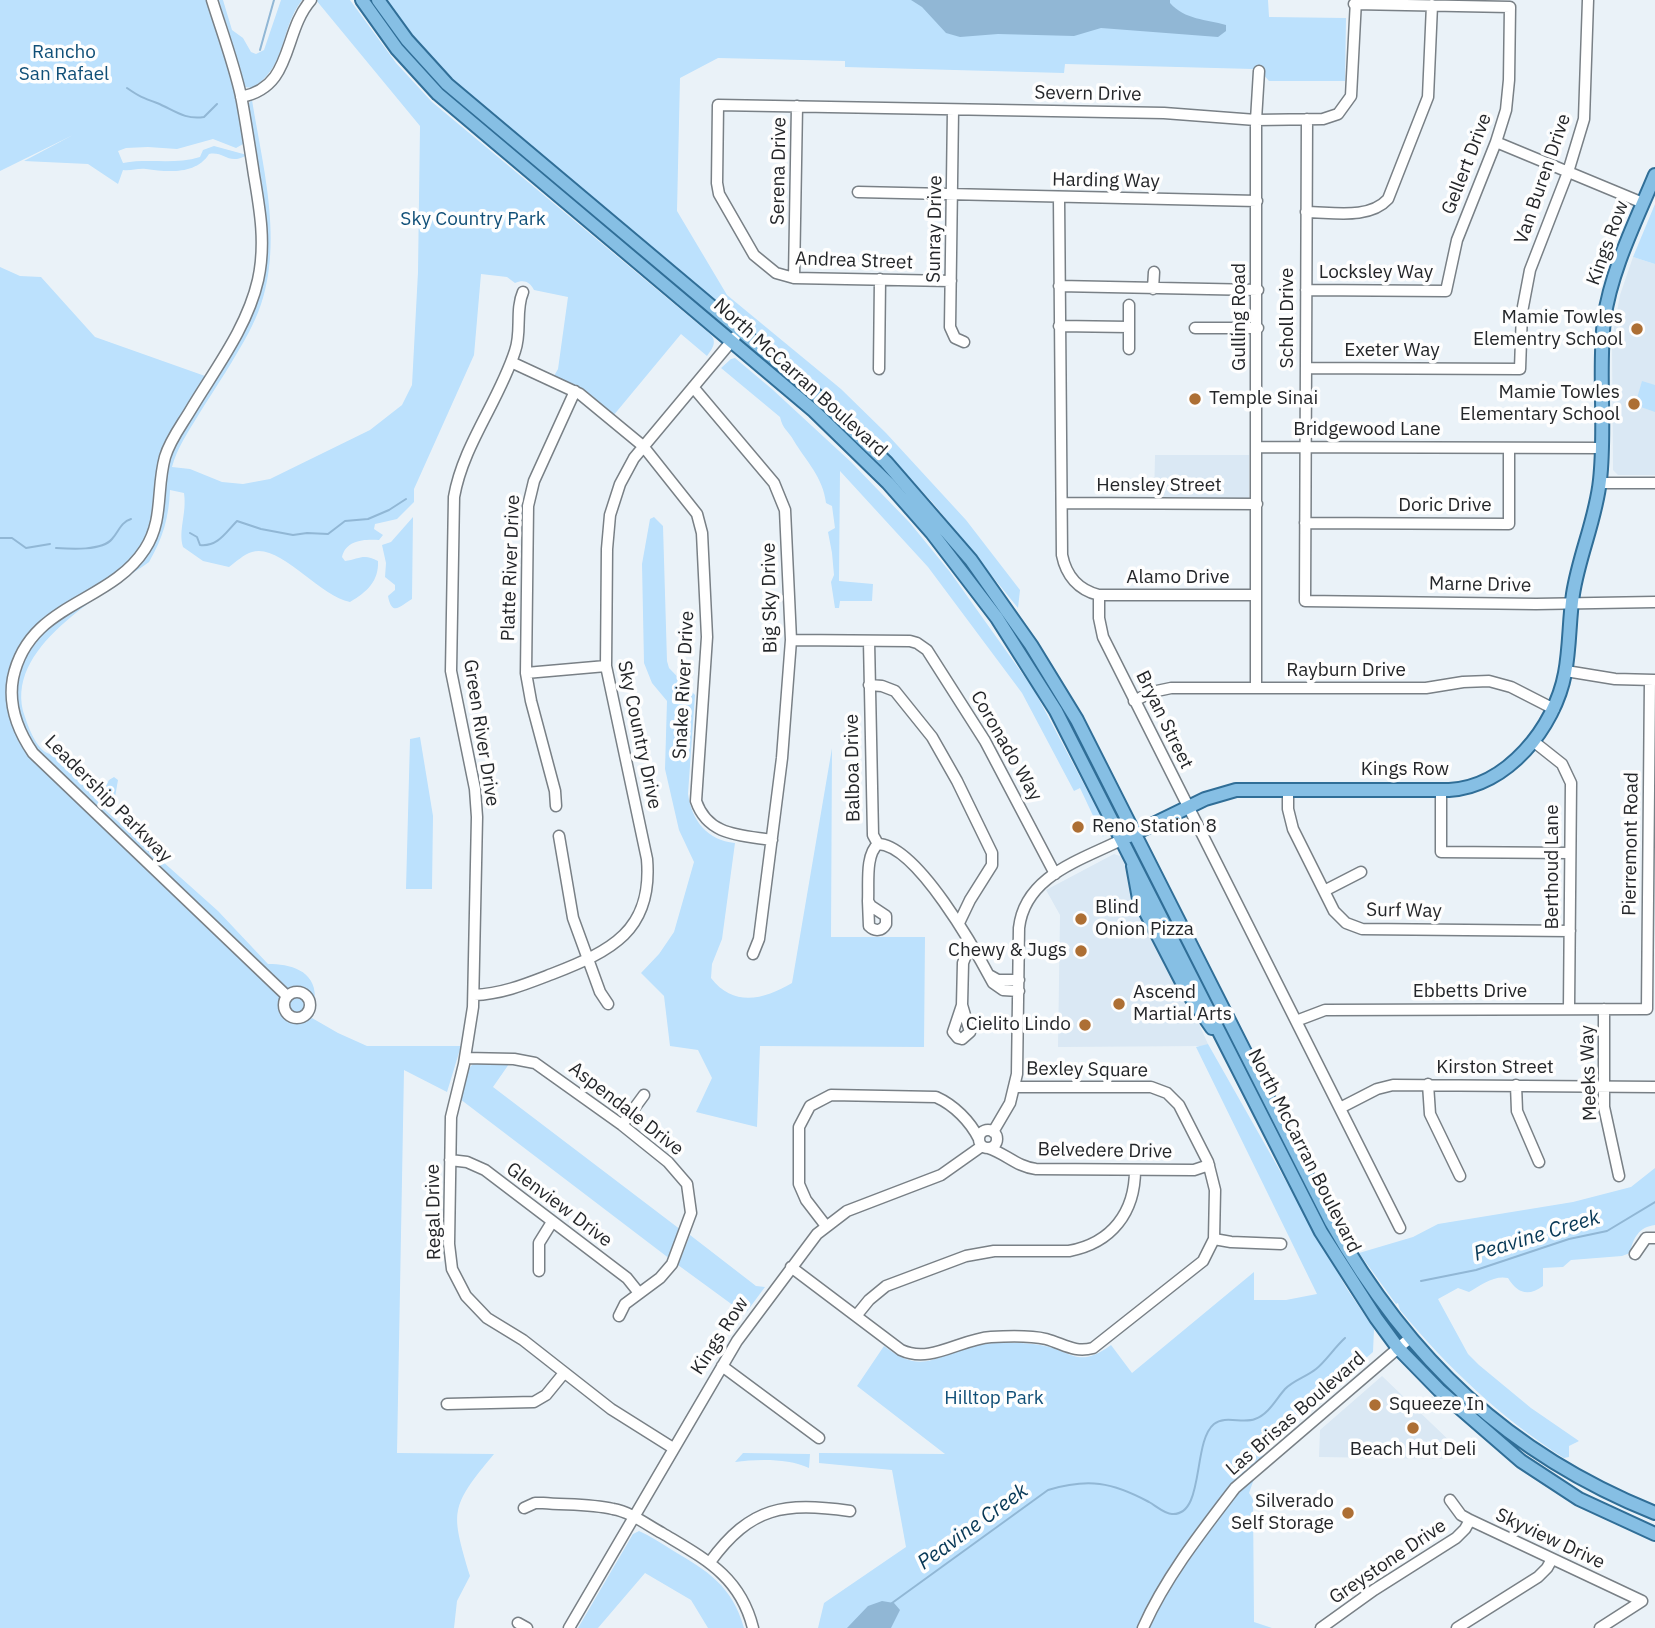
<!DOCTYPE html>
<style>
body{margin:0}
canvas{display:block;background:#eaf2f8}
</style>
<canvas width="1655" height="1628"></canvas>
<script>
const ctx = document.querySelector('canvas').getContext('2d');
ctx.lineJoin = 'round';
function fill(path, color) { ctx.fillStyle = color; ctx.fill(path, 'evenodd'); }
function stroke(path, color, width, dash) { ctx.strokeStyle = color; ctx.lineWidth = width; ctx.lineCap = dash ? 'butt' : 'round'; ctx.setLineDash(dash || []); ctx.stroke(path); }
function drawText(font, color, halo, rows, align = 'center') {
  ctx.font = font + ' "IBM Plex Sans",sans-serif'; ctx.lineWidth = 7; ctx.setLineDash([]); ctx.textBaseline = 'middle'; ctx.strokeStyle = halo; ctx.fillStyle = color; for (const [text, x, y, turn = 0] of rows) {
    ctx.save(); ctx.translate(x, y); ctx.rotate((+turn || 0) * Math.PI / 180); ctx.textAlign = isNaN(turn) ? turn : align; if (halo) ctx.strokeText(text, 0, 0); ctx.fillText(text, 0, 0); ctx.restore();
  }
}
fill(new Path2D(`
 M1633 257 1655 264V475H1618L1613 470 1612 339 1620 295Z
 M1155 455H1249V499H1154Z
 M1114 854 1123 857 1126 861 1138 907 1193 1011 1208 1044 1205 1046 1058 1047 1060 915 1046 890Z
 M1382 1376 1456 1447 1442 1459 1319 1457 1320 1430Z`), '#dae8f4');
fill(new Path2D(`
 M0 0H207L233 81 245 143 236 148 213 139 177 149 148 147 126 148 118 151 123 163C149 158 174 165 200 157L203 150 214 146 247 155C228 166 225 151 209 154 196 175 167 172 146 169 138 168 131 171 123 170L118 184 88 164 24 161 73 135 0 171Z
 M219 0H223L232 30 243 38 251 52 256 54 264 50 281 0H302C279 30 288 66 252 88L245 87Z
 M316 0H350L396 63 432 102 709 333C718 341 713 348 707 356L681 334 613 416 582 390 554 376 558 369 568 297 534 290C530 282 524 279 515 283L507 277 481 274 474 355 414 489V502L397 519 375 524 374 529 383 535 379 540C364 539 346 540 342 557L345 561C359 559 364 553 378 561 379 581 367 592 350 602 319 596 280 543 252 552 244 554 236 562 229 567L203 561 183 547C178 530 187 514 184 493L170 490C169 517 163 538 149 562 103 595 1 648 25 717 29 729 36 747 47 753 55 757 65 757 73 760 87 766 91 783 105 788L109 780 114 777 118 780 114 803 104 809 218 911 268 964C290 964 315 970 315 997L305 988H286L282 986 40 754C19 726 9 694 23 660 44 610 107 602 140 563 173 525 157 490 173 448 177 437 185 426 192 416 207 390 225 365 239 339 244 329 246 319 250 309 255 294 263 279 265 263 272 214 255 155 247 105L252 100C264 175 289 260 249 332 234 360 216 387 199 414 188 432 177 448 172 467L190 469 222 482 243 484 270 479 370 430 402 405 412 385 418 272 420 126Z
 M386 0H1268L1269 17 1346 18 1345 81H1269L1262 73 1253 69 1065 64 1064 73 845 67V61L718 58 680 78 677 211 727 295 841 389 886 433 966 520 1020 590 1018 608 933 503 886 453 824 393 457 84 417 42Z
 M1655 204V264L1633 257Z
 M0 267 20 276 41 277 95 337 205 376C189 403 169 430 160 460 151 488 159 518 144 543 107 603 17 601 8 684 6 709 13 729 25 750L276 992 279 996C278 1019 289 1031 312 1018L338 1033 367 1046H461L447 1092 404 1070 397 1453 494 1454C449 1508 451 1511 470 1576L457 1601 454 1628H0Z
 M735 358 773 390 851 462 910 523 950 572 1034 690 1107 828 1103 837 1080 788 1074 791 1022 693 928 567 840 471 839 581 873 584 872 601H840L839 608H835L831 582 834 575 832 553 828 532 835 528 832 506 826 503C823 477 806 461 794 441 788 430 783 430 780 417L721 368 731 359Z
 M1642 381 1655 385V412L1635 405Z
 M413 517 412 599C401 605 392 618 388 596L395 590V585L385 577 386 563 382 545 391 542Z
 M654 517 663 526 667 661 669 668 695 695 688 794C692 821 707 840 735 843L722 939 712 964 711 978C734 1008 765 999 792 983L832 748 831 937H925L924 1047 760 1046 757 1127 696 1112 712 1078 698 1050 670 1046 664 996 641 973 659 954 674 932 694 862 679 830 665 769 667 701 652 683 644 663 642 564 650 519Z
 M420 737 433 816 432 889H406L410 739Z
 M289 1005a8 8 0 1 1 16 0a8 8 0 1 1-16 0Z
 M1208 1044 1347 1289 1374 1329 1373 1352 1267 1443 1249 1493 1253 1499 1254 1622 1272 1628H818L824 1603 906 1547 892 1470 819 1463V1453L945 1454 857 1386 884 1346C924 1377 935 1354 975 1346 994 1341 1021 1342 1040 1345 1072 1350 1077 1370 1111 1345L1132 1373 1254 1272V1300H1286L1317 1294 1196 1047Z
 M473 1064H509L493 1087 681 1230 670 1259 460 1099 468 1069Z
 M1655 1168V1225C1639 1227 1633 1238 1630 1253L1622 1256 1571 1260 1563 1267 1543 1268V1286C1528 1297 1517 1293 1508 1278 1494 1275 1481 1285 1469 1292L1458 1288 1438 1299 1468 1354 1479 1365 1531 1408 1579 1441 1569 1446V1457L1564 1458C1501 1418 1448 1368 1400 1310L1398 1303 1396 1304 1359 1253 1413 1237 1438 1224 1573 1202 1631 1187Z
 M690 1235 756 1286 765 1287 745 1314 678 1265Z
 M743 1453 810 1454 809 1468C788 1458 757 1459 735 1462Z
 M639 1531C650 1536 661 1543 672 1550 708 1571 732 1586 744 1628H708L691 1600 645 1573 598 1628H578L633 1534Z`), '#bce1fd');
fill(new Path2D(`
 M911 0H1170V3C1185 20 1206 19 1226 25V31L1218 37 1101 28 1074 36 998 34 960 37 946 33 922 7Z
 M882 1601 894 1603 900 1610 891 1628H847L868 1606Z`), '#91b7d5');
stroke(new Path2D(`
 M260 50 274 0
 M127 88C140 97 143 98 157 103 174 110 184 120 204 117L217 104
 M190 533 197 537 200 545C218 547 226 532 237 521L261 529 293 535 307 533 328 534 345 521 368 519 389 510 406 499
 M0 538H12L26 548 50 544
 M56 548C71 549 102 551 112 539 119 531 121 522 131 519
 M1421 1281 1476 1270 1569 1239 1607 1231 1655 1202
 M892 1603 1048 1490C1088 1478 1112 1482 1149 1502 1156 1506 1165 1514 1172 1514 1205 1516 1192 1442 1214 1424 1225 1415 1243 1424 1255 1419 1269 1414 1276 1399 1285 1389 1294 1380 1306 1377 1316 1369 1326 1361 1334 1348 1345 1338`), '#91b7d5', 2);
const minor = new Path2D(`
 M212 0C222 32 234 64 241 96 246 122 250 149 254 175 260 210 266 244 258 280 247 328 215 369 190 411 181 426 170 440 165 457 156 489 164 520 145 549 109 605 29 602 13 678 8 705 18 731 33 753L287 996
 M241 97C294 87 282 33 311 0
 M953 110 950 327 955 338 964 342
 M1307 119 1305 601 1536 604 1655 602
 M1496 142 1643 203
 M858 192 1257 201
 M1059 198 1062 555C1066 575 1078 590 1099 595H1256
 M1306 212C1332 212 1369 220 1388 199L1428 97 1432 5
 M794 278 797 106
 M951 281 794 278 776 273 754 255 719 194 717 183 718 105 1164 113 1256 120 1323 119 1338 114 1351 96 1356 0
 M1059 286 1258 290
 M1153 289 1154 272
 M1306 290 1446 291 1457 240 1496 142 1506 110 1509 80 1510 7 1354 4
 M523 292C515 310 522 332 515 351 499 401 463 445 454 497L451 671 475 789 477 817 473 1007 464 1064 451 1117 449 1244 452 1269 466 1296 487 1318 523 1340 611 1409 673 1448
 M1059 326 1129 327V349
 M1129 327V305
 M1195 328H1258
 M511 362 580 394 643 446 697 514 702 533 707 637 696 801C708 836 740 835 772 840
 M1306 368 1520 369 1522 312 1530 270 1568 172 1584 119 1588 0
 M879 369 880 279
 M693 387 774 483 785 510 791 640 782 758 759 939 753 954
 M1257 447 1602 448
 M1600 483H1655
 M1062 503 1257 504
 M1305 523 1509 524V448
 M1099 595V618L1103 637 1400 1228
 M791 640 910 641 917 643 927 650 985 741 1055 874
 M869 641 873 835 878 844C917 845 976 951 993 983L1003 990 1019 991
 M1566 671 1615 679 1654 680
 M526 673 606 666
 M869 685 882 686 895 691 932 737 957 781 992 853V865L970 900 959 923
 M1256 688V120L1259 71
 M1134 701 1152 692 1171 688H1426L1463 682 1489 681 1511 687 1554 709
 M1533 741 1562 764 1571 783 1569 1008
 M1288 789V809L1293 829 1334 911 1346 923 1362 929 1570 931
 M1441 790V852L1570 853
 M556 806 555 791 531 701 526 673 528 506 534 481 575 391
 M559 836 573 918 600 992 608 1004
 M1324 891 1361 872
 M868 901 871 906 886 916V924C882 931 875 932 869 926Z
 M868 901C869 884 865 855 878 844
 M989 975 998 980H1019
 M284 1005a13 13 0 1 1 26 0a13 13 0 1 1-26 0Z
 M474 995C502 994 526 984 552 974 611 951 653 931 647 859L606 666 607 549 610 515 620 484 634 458 735 337
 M962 1005 953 1032 958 1038 962 1039 970 1032 962 1005 963 963 966 955 974 949
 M1604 1009V1107L1619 1176
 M1296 1021 1325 1010 1647 1009 1650 680
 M465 1058 514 1059 535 1063 622 1125 668 1162 687 1184 691 1213 672 1264 660 1278 625 1304 619 1316
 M1428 1084 1430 1114 1460 1176
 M1516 1085 1517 1111 1539 1162
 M1340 1108 1377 1089 1393 1085 1655 1087
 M622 1125 644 1095
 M979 1139a9 9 0 1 1 18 0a9 9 0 1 1-18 0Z
 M993 1132 1010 1103 1017 1074 1019 928C1025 875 1082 860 1123 839
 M988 1148C1005 1153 1017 1167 1036 1169L1194 1170 1209 1165
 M450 1160 467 1162 485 1170 627 1278 639 1293
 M826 1226 806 1200 799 1184V1127L810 1106 831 1095 936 1097C954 1105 970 1121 979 1139
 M1214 1239 1231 1242 1281 1244
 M1635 1254 1646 1238H1655
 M791 1267 901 1350C931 1364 960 1339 991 1337 1008 1336 1029 1335 1046 1339 1064 1344 1074 1353 1093 1348L1203 1261 1214 1239 1215 1190 1208 1162 1179 1105 1167 1093 1151 1087H1015
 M539 1271V1243L552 1222
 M856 1316 869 1300 886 1286 966 1256 994 1251H1069C1112 1243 1135 1212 1135 1170
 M722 1366 819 1438
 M447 1404 534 1402 546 1395 564 1373
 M1450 1500 1461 1515 1470 1520 1642 1601
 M524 1508 535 1503H543C566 1505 591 1504 613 1509 631 1512 647 1525 662 1533 705 1559 740 1576 753 1628
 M710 1562C751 1506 784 1502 850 1511
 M518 1623 527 1628
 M569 1628 737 1341 817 1234 847 1211 941 1175 982 1146
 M1143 1628C1165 1578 1202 1531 1235 1488L1410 1338
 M1321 1628 1374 1590 1456 1538 1465 1529 1470 1520
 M1457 1628 1538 1577 1547 1568 1552 1559
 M1600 1628 1642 1601`);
const major = new Path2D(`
 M362 0 397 49 438 94 814 411 888 483 932 533 997 618 1056 711 1321 1232 1376 1318 1398 1348 1439 1390 1521 1461 1579 1499 1655 1534
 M378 0 407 40 447 84 811 390 886 462 971 560 1031 645 1077 720 1331 1222C1409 1359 1508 1454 1655 1513
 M1129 836 1205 799 1236 790H1449C1507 787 1555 727 1565 673 1570 647 1569 620 1573 594 1579 555 1596 519 1600 480 1606 427 1598 373 1604 320 1611 270 1636 221 1655 175
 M1133 866 1139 899 1187 992 1212 1028`);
stroke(minor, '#798086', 13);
stroke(major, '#306e97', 16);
stroke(minor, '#fff', 10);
stroke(major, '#86bfe4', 12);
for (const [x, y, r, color] of [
 [1637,329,7,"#ad6f34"],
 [1195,399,7,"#ad6f34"],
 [1634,404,7,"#ad6f34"],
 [1078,827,7,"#ad6f34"],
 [1081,919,7,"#ad6f34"],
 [1081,951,7,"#ad6f34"],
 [1119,1004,7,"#ad6f34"],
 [1085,1025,7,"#ad6f34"],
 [1375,1405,7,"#ad6f34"],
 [1413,1428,7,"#ad6f34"],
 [1348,1513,7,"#ad6f34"]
]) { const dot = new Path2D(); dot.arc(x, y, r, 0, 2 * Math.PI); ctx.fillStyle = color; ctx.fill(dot); stroke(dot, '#fefefe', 2.5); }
drawText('19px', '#115078', '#fefefe', [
 ["Rancho",64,53],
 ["San Rafael",64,75],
 ["Sky Country Park",473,220],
 ["Hilltop Park",994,1399]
]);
drawText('19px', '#242629', '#fefefe', [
 ["Severn Drive",1088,94,1],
 ["Gellert Drive",1467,164,-69],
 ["Serena Drive",779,171,-89],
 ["Van Buren Drive",1543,179,-71],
 ["Harding Way",1106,181,1],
 ["Sunray Drive",935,229,-89],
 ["Kings Row",1608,243,-70],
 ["Andrea Street",854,261,2],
 ["Locksley Way",1376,273],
 ["Gulling Road",1240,317,-90],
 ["Scholl Drive",1288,318,-90],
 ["Exeter Way",1392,351],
 ["North McCarran Boulevard",800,378,42],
 ["Bridgewood Lane",1367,430],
 ["Hensley Street",1159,486],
 ["Doric Drive",1445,506],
 ["Platte River Drive",511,568,-88],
 ["Alamo Drive",1178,578],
 ["Marne Drive",1480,585,1],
 ["Big Sky Drive",770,598,-91],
 ["Rayburn Drive",1346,671],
 ["Snake River Drive",684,685,-87],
 ["Bryan Street",1164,720,64],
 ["Green River Drive",481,733,81],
 ["Sky Country Drive",639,735,78],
 ["Coronado Way",1006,746,60],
 ["Balboa Drive",853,768,-91],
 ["Kings Row",1405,770],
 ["Leadership Parkway",108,799,45],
 ["Pierremont Road",1631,844,-89],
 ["Berthoud Lane",1553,867,-90],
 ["Surf Way",1404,911,1],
 ["Ebbetts Drive",1470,992],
 ["Kirston Street",1495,1068],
 ["Bexley Square",1087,1070,1],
 ["Meeks Way",1589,1073,-92],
 ["Aspendale Drive",626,1109,38],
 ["Belvedere Drive",1105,1151,1],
 ["North McCarran Boulevard",1304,1151,63],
 ["Glenview Drive",559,1205,37],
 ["Regal Drive",434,1212,-91],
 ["Kings Row",720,1336,-57],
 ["Las Brisas Boulevard",1296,1414,-41],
 ["Skyview Drive",1550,1539,25],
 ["Greystone Drive",1388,1562,-34]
]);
drawText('19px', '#242629', '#fefefe', [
 ["Mamie Towles",1623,318],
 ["Elementry School",1623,340],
 ["Mamie Towles",1620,393],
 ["Elementary School",1620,415],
 ["Temple Sinai",1209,399,"left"],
 ["Reno Station 8",1092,827,"left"],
 ["Blind",1095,908,"left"],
 ["Onion Pizza",1095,930,"left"],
 ["Chewy & Jugs",1067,951],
 ["Ascend",1133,993,"left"],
 ["Martial Arts",1133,1015,"left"],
 ["Cielito Lindo",1071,1025],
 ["Squeeze In",1389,1405,"left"],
 ["Beach Hut Deli",1413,1450,"center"],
 ["Silverado",1334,1502],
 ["Self Storage",1334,1524]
], 'right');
drawText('italic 21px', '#073856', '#fefefe', [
 ["Peavine Creek",1537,1236,-17],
 ["Peavine Creek",973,1527,-36]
]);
</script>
